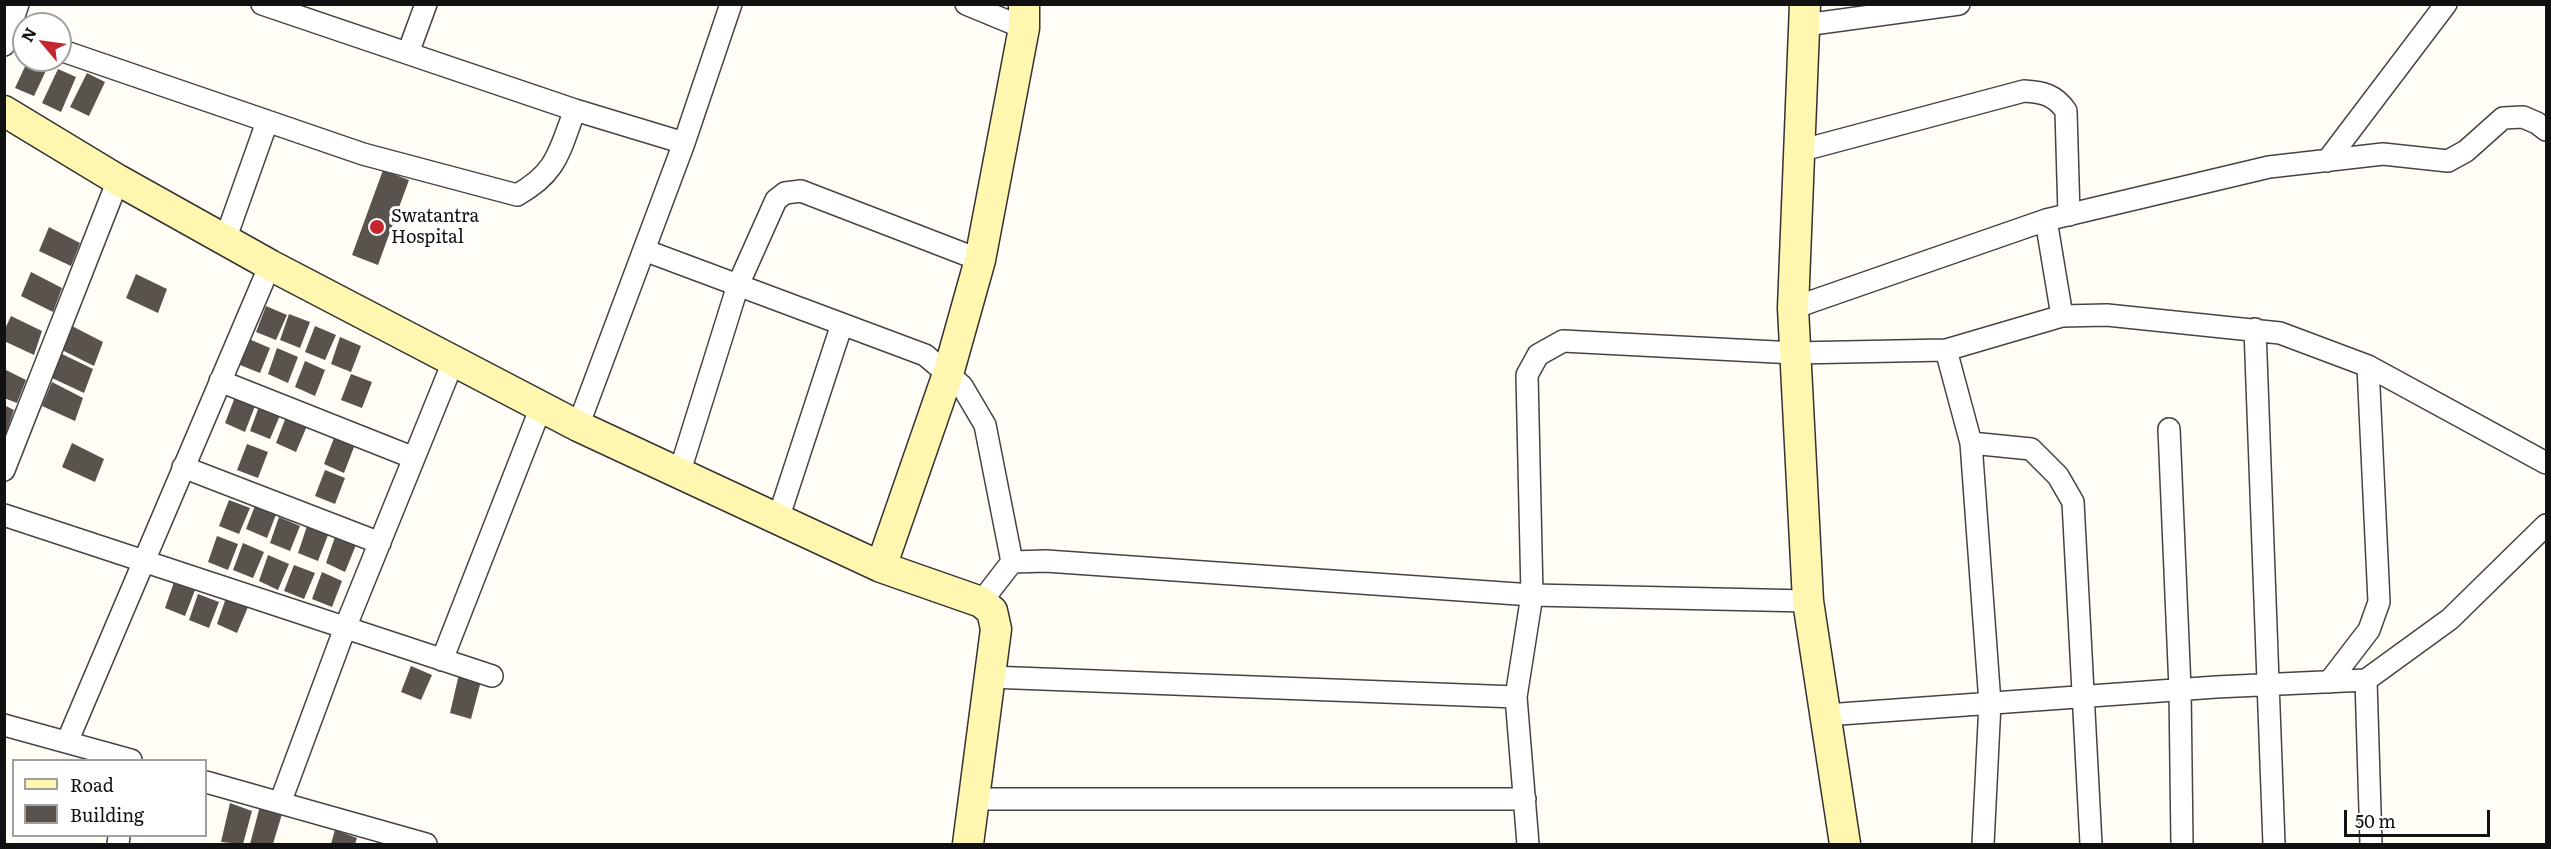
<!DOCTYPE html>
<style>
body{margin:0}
#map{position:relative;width:2551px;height:849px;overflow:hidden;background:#fffdf5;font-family:Literata,serif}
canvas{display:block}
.frame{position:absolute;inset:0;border:6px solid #111;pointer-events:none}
.legend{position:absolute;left:12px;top:759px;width:195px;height:78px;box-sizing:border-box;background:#fff;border:2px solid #a0a0a0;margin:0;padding:8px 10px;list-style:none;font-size:18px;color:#111}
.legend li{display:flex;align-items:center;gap:12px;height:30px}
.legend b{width:30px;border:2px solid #a0a0a0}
.north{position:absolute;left:12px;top:12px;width:60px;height:60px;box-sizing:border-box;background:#fff;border:2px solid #a0a0a0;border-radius:50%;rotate:299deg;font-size:16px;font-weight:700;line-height:24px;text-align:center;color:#111}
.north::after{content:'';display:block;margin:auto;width:21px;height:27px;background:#c4262e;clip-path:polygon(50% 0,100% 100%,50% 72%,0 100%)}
.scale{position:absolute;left:2344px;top:810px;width:146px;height:27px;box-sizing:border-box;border:3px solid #111;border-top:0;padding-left:8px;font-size:18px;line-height:21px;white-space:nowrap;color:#111;-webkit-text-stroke:4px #fff;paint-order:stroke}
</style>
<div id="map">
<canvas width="2551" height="849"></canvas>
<div class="frame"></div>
<ul class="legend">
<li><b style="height:8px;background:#fff6b0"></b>Road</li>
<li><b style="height:16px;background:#5a524d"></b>Building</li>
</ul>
<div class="north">N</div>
<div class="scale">50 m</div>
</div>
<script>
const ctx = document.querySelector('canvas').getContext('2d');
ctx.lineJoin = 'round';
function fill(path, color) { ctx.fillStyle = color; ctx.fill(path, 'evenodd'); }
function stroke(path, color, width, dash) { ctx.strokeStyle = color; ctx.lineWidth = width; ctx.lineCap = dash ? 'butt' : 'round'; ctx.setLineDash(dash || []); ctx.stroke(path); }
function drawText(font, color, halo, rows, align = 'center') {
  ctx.font = font + ' Literata,serif'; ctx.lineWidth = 6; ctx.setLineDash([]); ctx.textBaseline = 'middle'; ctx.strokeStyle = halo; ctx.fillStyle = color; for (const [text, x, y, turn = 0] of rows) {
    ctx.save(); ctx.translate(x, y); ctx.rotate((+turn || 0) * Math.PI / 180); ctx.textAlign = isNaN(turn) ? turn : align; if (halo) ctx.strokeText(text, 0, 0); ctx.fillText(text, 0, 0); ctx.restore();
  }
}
fill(new Path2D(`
 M28 60 50 62 34 96 15 88Z
 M58 69 76 77 61 112 42 103Z
 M87 73 105 82 89 116 70 107Z
 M383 170 409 180 378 265 352 255Z
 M49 227 80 243 71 266 39 251Z
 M31 272 62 288 53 312 21 296Z
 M136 274 167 289 158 313 126 298Z
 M266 306 287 315 276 340 256 332Z
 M289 314 310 322 300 348 280 340Z
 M11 316 42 331 34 355 4 341V331Z
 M72 326 103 342 94 366 62 350Z
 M315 326 336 335 325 360 305 352Z
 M340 337 361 346 351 372 331 364Z
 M249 339 270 348 260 373 240 365Z
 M277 348 298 357 288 383 268 374Z
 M62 354 93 369 84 393 52 378Z
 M305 361 325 370 315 396 295 387Z
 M4 369 26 380 17 403 4 398Z
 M351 374 372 382 362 408 341 400Z
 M52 382 83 398 75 421 42 406Z
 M235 397 255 406 245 432 225 423Z
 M260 404 281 413 270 439 250 431Z
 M4 405 14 410 5 437H4Z
 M286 417 307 426 296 452 276 443Z
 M334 438 354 447 344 473 324 464Z
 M72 443 104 459 95 482 62 467Z
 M247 444 268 452 258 478 237 470Z
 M325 470 345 478 335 504 315 496Z
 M229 500 250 508 239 534 219 526Z
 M256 503 277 512 267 538 246 529Z
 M279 517 300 526 290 551 270 543Z
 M307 526 328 535 318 561 298 553Z
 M217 536 238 544 228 570 208 562Z
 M335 537 356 545 345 572 326 563Z
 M243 543 264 552 253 578 233 570Z
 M268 555 289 564 278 590 259 581Z
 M294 565 315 573 304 599 284 591Z
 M322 572 342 581 332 607 312 599Z
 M174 582 195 590 185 616 165 608Z
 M198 594 219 602 209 628 189 620Z
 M226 598 248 607 237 633 217 624Z
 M411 666 432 675 421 700 401 692Z
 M459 674 481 681 471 719 450 713Z
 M230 803 252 811 243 844 221 842Z
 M260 806 282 814 273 844H250Z
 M335 830 357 838 355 844H331Z`), '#5a524d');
const street = new Path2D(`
 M262 4 575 110 684 143
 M966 4 1024 28
 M1805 25 1959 4
 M4 45 18 4
 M60 50 363 154 517 195C558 172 559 151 575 110
 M408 53 426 4
 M1799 151 2024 91C2043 92 2055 95 2066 111L2069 215
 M2327 161 2446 4
 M2046 220 2062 316 2107 315 2280 333 2368 366 2546 463
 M225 240 267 122
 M644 250 925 355 962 386 985 425 1012 562
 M1793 308 2046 220 2269 167 2383 154 2448 161 2466 151 2503 118 2523 117 2537 123 2546 130
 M2255 329 2274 844
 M1946 350 2062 316
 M220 381 414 458
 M578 426 684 143 731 4
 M2169 429 2180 689 2182 844
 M1971 443 2031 449 2058 476 2073 502 2091 844
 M183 467 380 543
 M4 470 118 180
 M679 474 738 285 776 200 785 193 801 191 980 260
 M4 515 492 676
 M778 519 842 324
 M981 602 1012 562 1046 561 1532 595 1808 601
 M442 660 541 407
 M990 677 1516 697 1532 595 1527 375 1538 355 1563 341 1795 353 1946 350 1971 443 1990 703 1983 844
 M2329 682 2369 630 2379 602 2368 366
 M1516 697 1528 844
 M1826 715 2216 687 2366 680
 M4 725 131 760
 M67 742 270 265
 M206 782 426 844
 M974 799H1525
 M280 803 345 628 453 362
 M118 844 119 836
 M2371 844 2366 680 2450 619 2546 525`);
const secondary = new Path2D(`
 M1805 4 1793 308 1808 601 1845 844
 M4 111 118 180 270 265 578 426 881 567 981 602 992 611 996 629 968 844
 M881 567 948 374 980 260 1024 28V4`);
stroke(street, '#444', 24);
stroke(secondary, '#333', 33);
stroke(street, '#fff', 21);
stroke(secondary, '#fff6b0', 30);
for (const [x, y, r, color] of [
 [377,227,8,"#c4262e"]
]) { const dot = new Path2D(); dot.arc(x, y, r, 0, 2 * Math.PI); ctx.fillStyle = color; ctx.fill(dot); stroke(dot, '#fff', 2); }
drawText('18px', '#111', '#fff', [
 ["Swatantra",391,217],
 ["Hospital",391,238]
], 'left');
</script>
